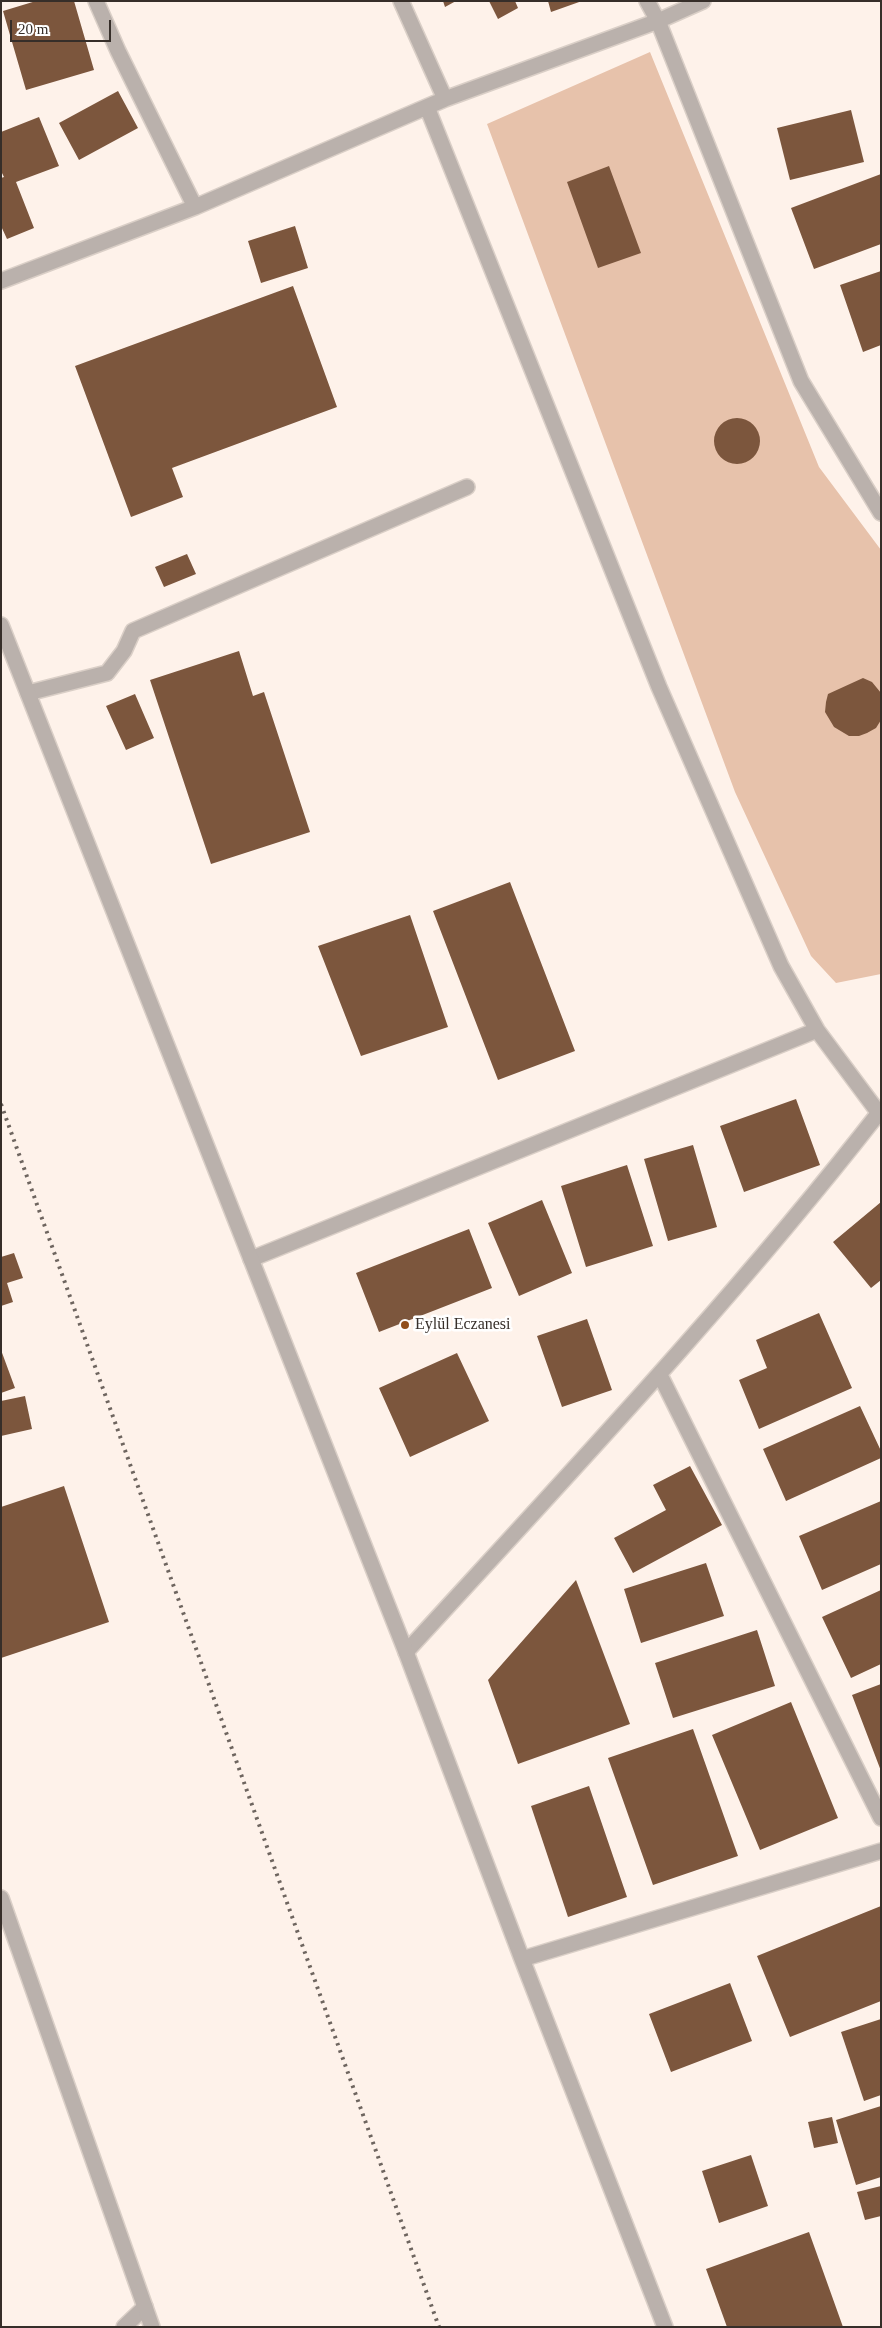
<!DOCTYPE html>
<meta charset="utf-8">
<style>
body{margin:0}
#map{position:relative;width:882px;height:2328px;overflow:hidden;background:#fef2ea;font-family:"Times New Roman",serif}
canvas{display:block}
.frame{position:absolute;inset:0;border:2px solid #362e29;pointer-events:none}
.scale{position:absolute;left:10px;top:20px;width:101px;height:22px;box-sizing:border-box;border:2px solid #362e29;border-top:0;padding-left:6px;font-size:15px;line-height:18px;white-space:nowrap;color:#362e29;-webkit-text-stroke:4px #fff;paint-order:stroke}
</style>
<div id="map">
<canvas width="882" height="2328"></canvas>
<div class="frame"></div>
<div class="scale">20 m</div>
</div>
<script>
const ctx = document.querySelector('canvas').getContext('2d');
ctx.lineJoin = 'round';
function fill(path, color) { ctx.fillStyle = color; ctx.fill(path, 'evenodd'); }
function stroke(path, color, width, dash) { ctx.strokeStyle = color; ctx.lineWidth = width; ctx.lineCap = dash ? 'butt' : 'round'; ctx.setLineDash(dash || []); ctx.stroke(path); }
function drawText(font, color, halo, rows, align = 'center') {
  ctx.font = font + ' "Times New Roman",serif'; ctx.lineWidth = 5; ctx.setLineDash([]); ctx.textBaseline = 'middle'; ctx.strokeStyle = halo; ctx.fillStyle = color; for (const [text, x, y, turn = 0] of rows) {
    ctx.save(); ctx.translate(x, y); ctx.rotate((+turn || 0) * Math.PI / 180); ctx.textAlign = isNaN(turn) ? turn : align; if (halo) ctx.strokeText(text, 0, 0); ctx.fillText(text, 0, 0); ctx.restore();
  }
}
fill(new Path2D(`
 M650 52 819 467 881 550V974L836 983 811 956 735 792 487 124Z`), '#e7c2ab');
fill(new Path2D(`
 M36 1H74L94 70 26 90 3 11Z
 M443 1H456L445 7Z
 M489 1H515L518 8 498 19Z
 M548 1H582L551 12Z
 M118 91 138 128 79 160 59 123Z
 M851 110 864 162 790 180 777 128Z
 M39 117 59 166 16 182 34 228 7 239 1 226V178L4 177 1 171V132Z
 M609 166 641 253 598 268 567 182Z
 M881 174V244L814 269 791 208Z
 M295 226 308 268 261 283 248 241Z
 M881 271V345L863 352 840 285Z
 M293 286 337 407 172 468 183 497 131 517 75 366Z
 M714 441a23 23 0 1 1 46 0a23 23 0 1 1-46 0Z
 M187 554 196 574 164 587 155 567Z
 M239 651 253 696 264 692 310 832 211 864 150 680Z
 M863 678 872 682 881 693V720L876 728 867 733 859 736H849L834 727 825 712 826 702 828 694Z
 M135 694 154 738 126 750 106 706Z
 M510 882 575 1051 498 1080 433 911Z
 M410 915 448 1027 361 1056 318 946Z
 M796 1099 820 1165 744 1192 720 1126Z
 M693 1145 717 1227 668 1241 644 1159Z
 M627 1165 653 1246 586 1267 561 1186Z
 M542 1200 572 1273 519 1296 488 1223Z
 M881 1202V1280L871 1288 833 1242Z
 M469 1229 492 1288 379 1332 356 1273Z
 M14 1253 23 1278 7 1283 13 1302 1 1306V1257Z
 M819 1313 852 1388 759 1429 739 1380 767 1368 756 1340Z
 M587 1319 612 1390 562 1407 537 1336Z
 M1 1350 15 1388 1 1393Z
 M457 1353 489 1421 410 1457 379 1388Z
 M25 1396 32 1429 1 1436V1401Z
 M860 1406 881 1451V1458L786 1501 763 1449Z
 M690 1466 722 1525 633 1573 614 1538 666 1510 653 1485Z
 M64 1486 109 1622 1 1658V1507Z
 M881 1501V1564L822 1590 799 1536Z
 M706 1563 724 1616 641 1643 624 1589Z
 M576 1580 630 1724 518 1764 488 1680Z
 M881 1590V1664L851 1678 822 1617Z
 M757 1630 775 1686 673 1718 655 1663Z
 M881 1684V1771L852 1695Z
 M791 1702 838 1818 760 1850 712 1735Z
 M693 1729 738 1856 653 1885 608 1758Z
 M589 1786 627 1897 568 1917 531 1806Z
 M881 1906V2001L790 2037 757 1956Z
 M730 1983 752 2041 671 2072 649 2014Z
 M881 2019V2095L864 2101 841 2032Z
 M881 2106V2177L856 2185 836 2120Z
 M832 2117 838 2143 814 2148 808 2122Z
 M751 2155 768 2206 719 2223 702 2171Z
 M881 2186V2216L865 2220 857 2192Z
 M809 2232 843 2327H727L706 2269Z`), '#7c563d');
const service = new Path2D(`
 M28 693 107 673 124 651 133 631 467 487`);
const minor = new Path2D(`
 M96 1 118 51 195 207
 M401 1 445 99
 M647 1 658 21 801 381 881 513
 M427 107 659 687 781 966 817 1030 881 1116
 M1 281 195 207 445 99 658 21 703 1
 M251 1259 817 1030
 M660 1375 881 1818
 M406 1652C568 1475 733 1300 881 1110
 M124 2327 145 2307`);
const tertiary = new Path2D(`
 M1 625 406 1652 522 1959 665 2327
 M1 1898 152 2327
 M522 1959 881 1851`);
stroke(service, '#dacfc7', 18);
stroke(minor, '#dacfc7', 18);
stroke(tertiary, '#dacfc7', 18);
stroke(service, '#bab1ac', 15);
stroke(minor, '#bab1ac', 15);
stroke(tertiary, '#bab1ac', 15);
stroke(new Path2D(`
 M1 1104 439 2327`), '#6e655f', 4, [2.5, 5]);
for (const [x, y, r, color] of [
 [405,1325,5,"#914f1c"]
]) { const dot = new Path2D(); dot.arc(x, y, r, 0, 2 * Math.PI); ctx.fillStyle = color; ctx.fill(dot); stroke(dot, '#fff', 2); }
drawText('16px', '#362e29', '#fff', [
 ["Eylül Eczanesi",415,1325]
], 'left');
</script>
